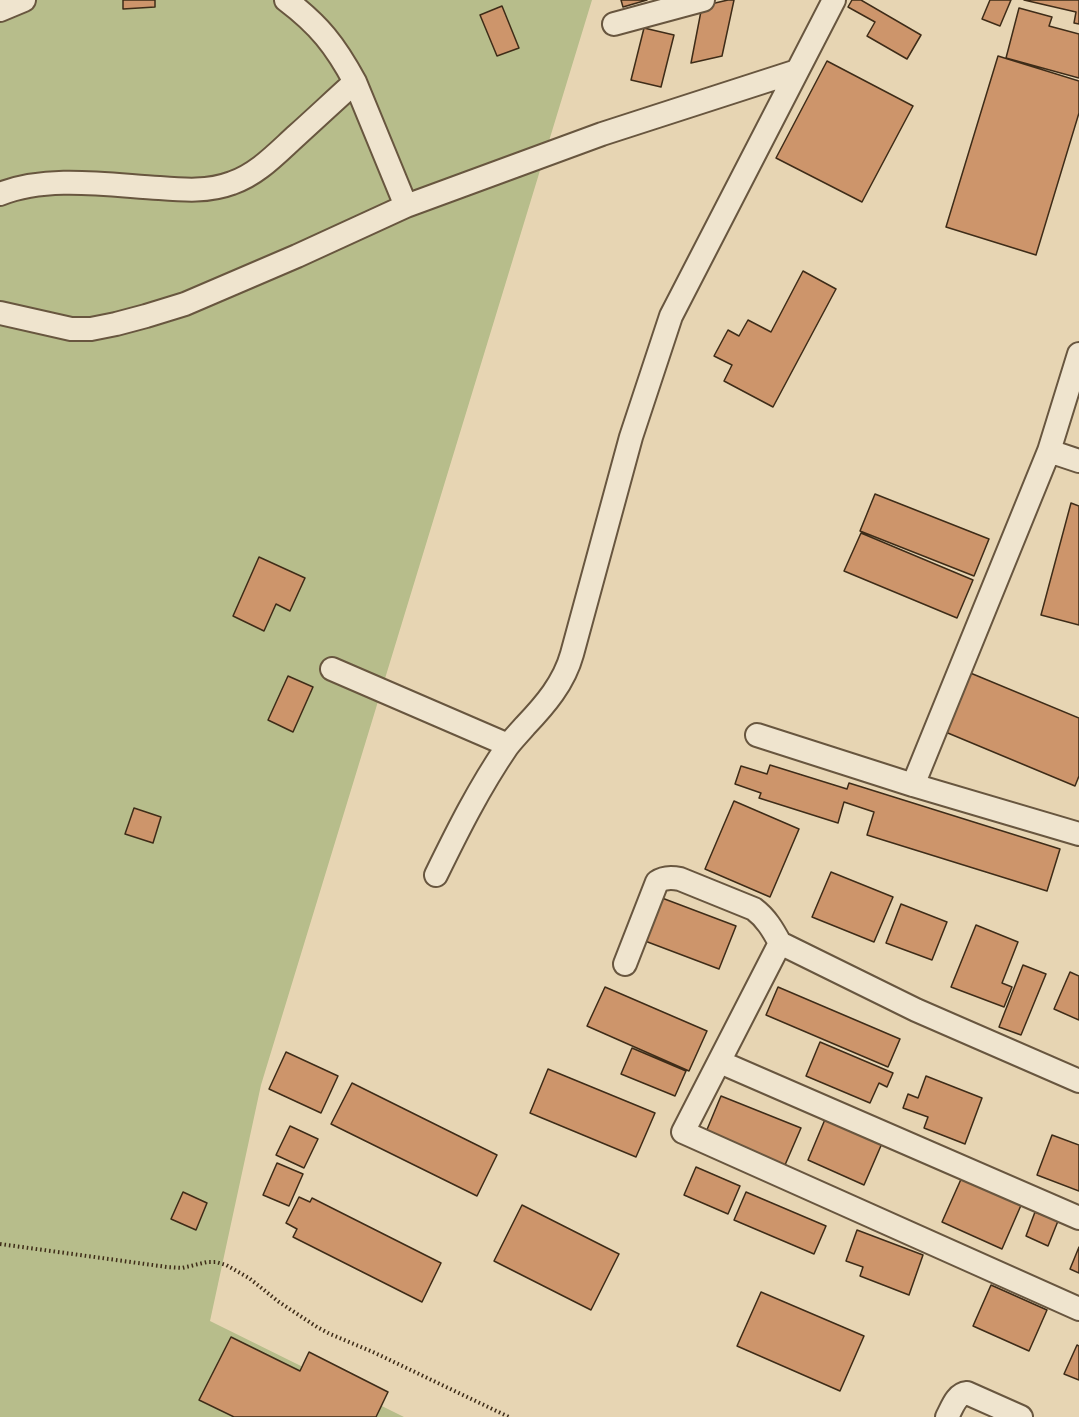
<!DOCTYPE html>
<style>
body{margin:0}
canvas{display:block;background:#e7d5b3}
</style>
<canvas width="1079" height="1417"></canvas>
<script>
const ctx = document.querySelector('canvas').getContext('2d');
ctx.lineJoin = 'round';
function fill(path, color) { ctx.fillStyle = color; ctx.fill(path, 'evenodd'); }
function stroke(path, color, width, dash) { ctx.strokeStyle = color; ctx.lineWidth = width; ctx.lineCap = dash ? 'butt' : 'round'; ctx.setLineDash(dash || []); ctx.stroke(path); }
fill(new Path2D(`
 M0 0H592L261 1085 210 1321 404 1417H0Z`), '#b7bd8b');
const building = new Path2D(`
 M123 0H155V7L123 9Z
 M621 0H647L623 7Z
 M728 0H734L722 56 691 63 702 6Z
 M852 0H861L921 35 907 59 867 36 875 22 848 7Z
 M990 0H1011L1000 26 982 19Z
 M1024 0H1079V24L1074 23 1076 12Z
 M502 6 519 48 497 56 480 15Z
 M1019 8 1052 17 1049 26 1079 34V78L1006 58Z
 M644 28 674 35 661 87 631 80Z
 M998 56 1079 81V113L1036 255 946 227Z
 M827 61 913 106 862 202 776 158Z
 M803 271 836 289 773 407 724 381 732 365 714 356 728 330 739 336 748 320 771 332Z
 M875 494 989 539 974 576 860 531Z
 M1071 503 1079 506V625L1041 615Z
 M861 533 973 580 957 618 844 571Z
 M259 557 305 578 290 611 276 604 264 631 233 616Z
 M968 672 1079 718V776L1075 786 943 731Z
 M288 676 313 687 293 732 268 720Z
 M770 765 847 789 849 783 1060 849 1047 891 867 835 874 812 844 802 838 823 759 798 761 793 735 784 741 766 767 774Z
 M734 801 799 829 770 897 705 869Z
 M134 808 161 817 153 843 125 834Z
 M831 872 893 897 874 942 812 917Z
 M662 898 736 926 719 969 645 941Z
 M901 904 947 922 932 960 886 943Z
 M976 925 1018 942 1002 983 1012 987 1004 1007 951 987Z
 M1023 965 1046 974 1021 1035 999 1027Z
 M1070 972 1079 976V1020L1054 1009Z
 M605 987 707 1031 689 1071 587 1026Z
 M778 987 900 1039 888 1067 766 1015Z
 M820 1042 893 1073 887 1087 879 1083 870 1103 806 1076Z
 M632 1048 686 1071 675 1096 621 1074Z
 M286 1052 338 1076 321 1113 269 1089Z
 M548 1069 655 1113 636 1157 530 1113Z
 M926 1076 982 1098 965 1144 924 1128 928 1117 903 1108 908 1094 918 1098Z
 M352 1083 497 1155 477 1196 331 1124Z
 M721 1096 801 1128 785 1165 706 1132Z
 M826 1117 883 1141 864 1185 808 1160Z
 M290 1126 318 1139 304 1168 276 1155Z
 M1052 1135 1079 1145V1191L1037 1175Z
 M277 1163 303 1174 289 1206 263 1195Z
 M696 1167 740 1186 728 1214 684 1195Z
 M962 1177 1022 1203 1002 1249 942 1222Z
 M183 1192 207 1203 196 1230 171 1219Z
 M746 1192 826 1226 814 1254 734 1220Z
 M299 1197 310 1202 312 1198 441 1263 422 1302 293 1237 297 1229 286 1223Z
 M522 1205 619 1254 591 1310 494 1261Z
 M1035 1212 1058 1221 1048 1246 1026 1236Z
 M857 1230 923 1255 909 1295 860 1276 863 1267 846 1261Z
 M1079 1247V1273L1070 1269Z
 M991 1285 1047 1310 1029 1351 973 1326Z
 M761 1292 864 1336 840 1391 737 1346Z
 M231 1337 300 1371 309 1352 388 1392 376 1417H234L199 1400Z
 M1077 1345 1079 1346V1380L1064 1374Z`);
fill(building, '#cd956b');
stroke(building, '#3e2c18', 1.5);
const street = new Path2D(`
 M286 0C319 25 335 45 355 82L406 206
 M0 10 24 0
 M614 24 703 0
 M0 194C47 175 109 185 159 188 184 190 208 192 232 183 258 174 277 153 297 135 317 117 336 99 355 82
 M0 313 71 329H91L116 324 146 316 185 304 297 256 406 206 602 134 797 71
 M1049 451 1079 461
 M332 669 508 745
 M757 735 913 785 1079 834
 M913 785 1049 451 1079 354
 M436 875C458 830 479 788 507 747 512 740 519 733 525 726 545 705 564 683 572 654L631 437 671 316 834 0
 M780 943 916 1010 1079 1081
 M625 964 657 882C664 877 671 877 680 879L754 909C766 918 773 930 780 943L683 1132 1079 1309
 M720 1062 1079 1218
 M947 1417C952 1408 956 1394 967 1393L1021 1417`);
stroke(street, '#68563f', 26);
stroke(new Path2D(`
 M0 1244 167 1267 182 1268 207 1262H216L226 1265 249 1278 279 1302 317 1327 330 1334 373 1352 509 1417`), '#3e2c18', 4, [1.5, 3]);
stroke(street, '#efe4ce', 22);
</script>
